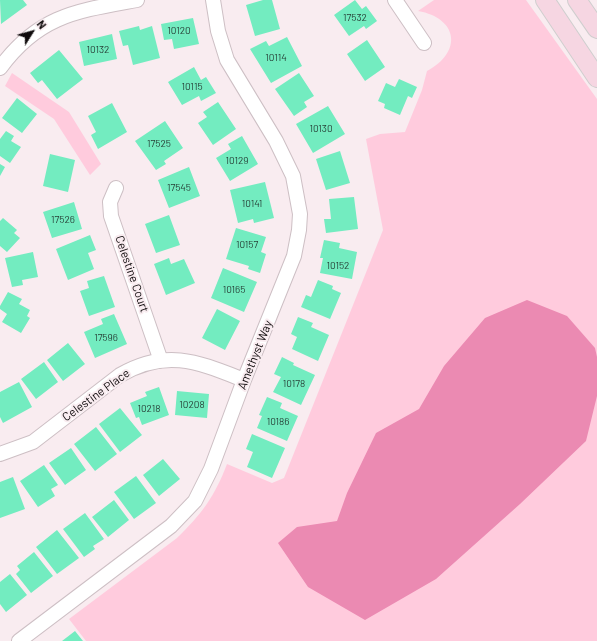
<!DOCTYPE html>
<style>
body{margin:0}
#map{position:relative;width:597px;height:641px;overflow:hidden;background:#f9ecf0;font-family:Barlow,sans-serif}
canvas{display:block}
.north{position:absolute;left:12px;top:12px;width:40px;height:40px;-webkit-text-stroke:3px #f9ecf0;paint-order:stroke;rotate:53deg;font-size:11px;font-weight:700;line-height:16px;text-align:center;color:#0f0b0c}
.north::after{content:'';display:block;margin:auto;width:14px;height:18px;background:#0f0b0c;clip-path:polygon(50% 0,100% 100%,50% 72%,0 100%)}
</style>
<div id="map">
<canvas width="597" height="641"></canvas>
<div class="north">N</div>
</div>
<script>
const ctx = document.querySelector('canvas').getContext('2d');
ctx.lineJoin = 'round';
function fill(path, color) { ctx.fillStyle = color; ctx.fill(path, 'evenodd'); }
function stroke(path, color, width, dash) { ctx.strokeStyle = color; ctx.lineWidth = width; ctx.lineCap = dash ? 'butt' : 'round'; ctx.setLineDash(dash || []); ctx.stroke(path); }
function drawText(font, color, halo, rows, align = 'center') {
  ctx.font = font + ' Barlow,sans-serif'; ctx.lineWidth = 4; ctx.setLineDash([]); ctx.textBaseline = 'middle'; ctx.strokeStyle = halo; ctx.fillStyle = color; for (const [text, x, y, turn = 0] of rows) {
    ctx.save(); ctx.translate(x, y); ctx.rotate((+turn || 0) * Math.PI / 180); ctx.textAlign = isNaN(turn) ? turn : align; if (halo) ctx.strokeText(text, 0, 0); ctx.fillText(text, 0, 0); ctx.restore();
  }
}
fill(new Path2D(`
 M434 0H526L597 99V641H86L69 619 177 538C201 515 215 496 227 464L272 483 284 478 383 230 366 139 380 134 405 132 422 90 427 71C463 52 458 18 418 11Z
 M12 73 69 112 101 164 90 175 54 119 5 86Z`), '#ffcbdd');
fill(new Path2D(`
 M527 300 567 316 595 348 597 357V396L586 441 520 504 436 579 365 620 308 587 278 543 297 527 337 521 347 493 376 433 419 409 444 366 485 318Z`), '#eb8ab2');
fill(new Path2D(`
 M0 0H23L27 5 1 24Z
 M263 0H272L280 29 255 36 246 5Z
 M355 0 362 9 366 6 377 21 366 29 364 26 349 36 334 15Z
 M193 18 199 44 174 49 172 39 164 40 161 24Z
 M139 26 140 30 152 26 160 58 133 65 128 45 123 46 119 31Z
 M112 34 117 59 84 66 79 42Z
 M287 37 302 66 271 83 250 49 266 41 269 46Z
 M367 40 385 67 365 81 347 54Z
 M59 50 83 79 57 99 42 80 38 83 30 73Z
 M194 67 201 80 206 77 216 93 201 101 199 96 182 105 168 82Z
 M299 73 314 96 304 102 307 107 294 116 275 89Z
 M399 79 417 87 412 98 408 96 400 115 384 108 385 104 378 101 386 83 395 87Z
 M17 98 37 114 22 133 2 118Z
 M218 102 236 129 213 145 198 123 207 117 203 112Z
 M112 103 127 132 98 149 91 135 96 132 88 116Z
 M328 106 345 134 313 153 296 124Z
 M165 121 183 148 164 161 166 164 156 170 135 141Z
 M6 131 14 136 11 141 21 147 10 163 0 156V139Z
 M242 136 258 164 230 181 216 158 231 149 228 144Z
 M340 151 350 183 326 190 316 159Z
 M50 154 75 160 68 192 43 186Z
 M0 164 5 167 0 176Z
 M189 167 200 196 169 208 158 180Z
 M265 182 274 218 254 223 253 219 238 223 230 190Z
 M354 197 358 229 326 233 324 219H331L329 199Z
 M74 202 82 229 52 238 43 212Z
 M169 215 180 245 156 253 145 224Z
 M3 218 17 230 14 233 20 238 7 252 0 246V221Z
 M236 228 266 237 261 252 266 254 260 273 248 269 249 266 226 259Z
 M90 235 96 250 88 253 94 269 68 280 56 249Z
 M324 240 340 243 339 248 357 252 352 279 320 273 323 258H320Z
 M33 252 38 277 22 280 23 285 12 287 5 258Z
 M169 258 171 264 184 259 195 283 166 295 154 264Z
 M223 268 257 282 244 312 211 298Z
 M104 276 115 307 89 316 80 291 89 288 87 281Z
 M318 280 333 286 332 289 341 293 330 319 301 307 306 295 311 297Z
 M8 292 22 299 19 304 30 310 27 316 30 318 21 333 2 322 7 314 0 309V306Z
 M217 309 240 321 225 350 202 338Z
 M114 314 127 344 95 358 84 332 103 324 101 319Z
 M298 317 313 323 311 327 329 335 318 361 292 349 297 337 291 334Z
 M68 343 85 364 63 381 47 360Z
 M282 357 294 363 293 365 315 375 301 405 273 392 281 377 274 374Z
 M44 362 58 382 36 399 21 379Z
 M19 382 32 407 3 423 0 417V392Z
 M159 387 169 415 142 425 139 417 136 418 130 403 147 396 145 392Z
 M177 391 209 394 207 418 175 415Z
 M267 397 282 403 280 408 298 416 287 441 257 428 262 416 259 415Z
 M120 408 142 435 120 452 99 424Z
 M96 427 117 454 95 471 74 444Z
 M252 434 285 448 272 478 247 467 253 452 246 449Z
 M71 448 86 470 65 485 49 463Z
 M163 459 180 479 159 496 143 475Z
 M44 465 58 485 51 489 55 496 38 507 20 481Z
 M136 476 156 503 134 519 114 492Z
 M13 477 25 509 0 518V482Z
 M114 500 129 520 108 537 92 517Z
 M85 513 104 539 93 546 95 549 84 557 63 529Z
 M57 530 79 558 57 574 36 547Z
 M34 552 53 576 31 593 16 574 20 570 17 566Z
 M10 574 27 595 6 612 0 604V582Z
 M75 631 83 641H62Z`), '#73ecc0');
const minor = new Path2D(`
 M395 0 424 43
 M0 68C39 15 77 11 137 0
 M116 188 110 202 111 216 161 361
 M0 454 33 442 120 375C167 348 198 362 244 380
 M19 641 171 526 195 501 211 469 244 380 294 256 299 230 300 214 293 176 276 141 227 60 218 31 213 0`);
const major = new Path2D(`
 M545 0 597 78
 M577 0 597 29`);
stroke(minor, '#cdbfc4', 16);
stroke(major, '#cfcece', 20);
stroke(minor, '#fff', 14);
stroke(major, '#f6d6e2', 18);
drawText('10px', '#284339', null, [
 ["17532",355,18],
 ["10120",179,31],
 ["10132",98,50],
 ["10114",276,58],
 ["10115",192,87],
 ["10130",321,129],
 ["17525",159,144],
 ["10129",237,161],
 ["17545",179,188],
 ["10141",252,204],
 ["17526",63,220],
 ["10157",247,245],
 ["10152",338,266],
 ["10165",234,290],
 ["17596",106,338],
 ["10178",294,384],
 ["10208",192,405],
 ["10218",149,409],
 ["10186",278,422]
]);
drawText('12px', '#0f0b0c', '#f9ecf0', [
 ["Celestine Court",132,274,71],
 ["Amethyst Way",255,355,-68],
 ["Celestine Place",96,395,-36]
]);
</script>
